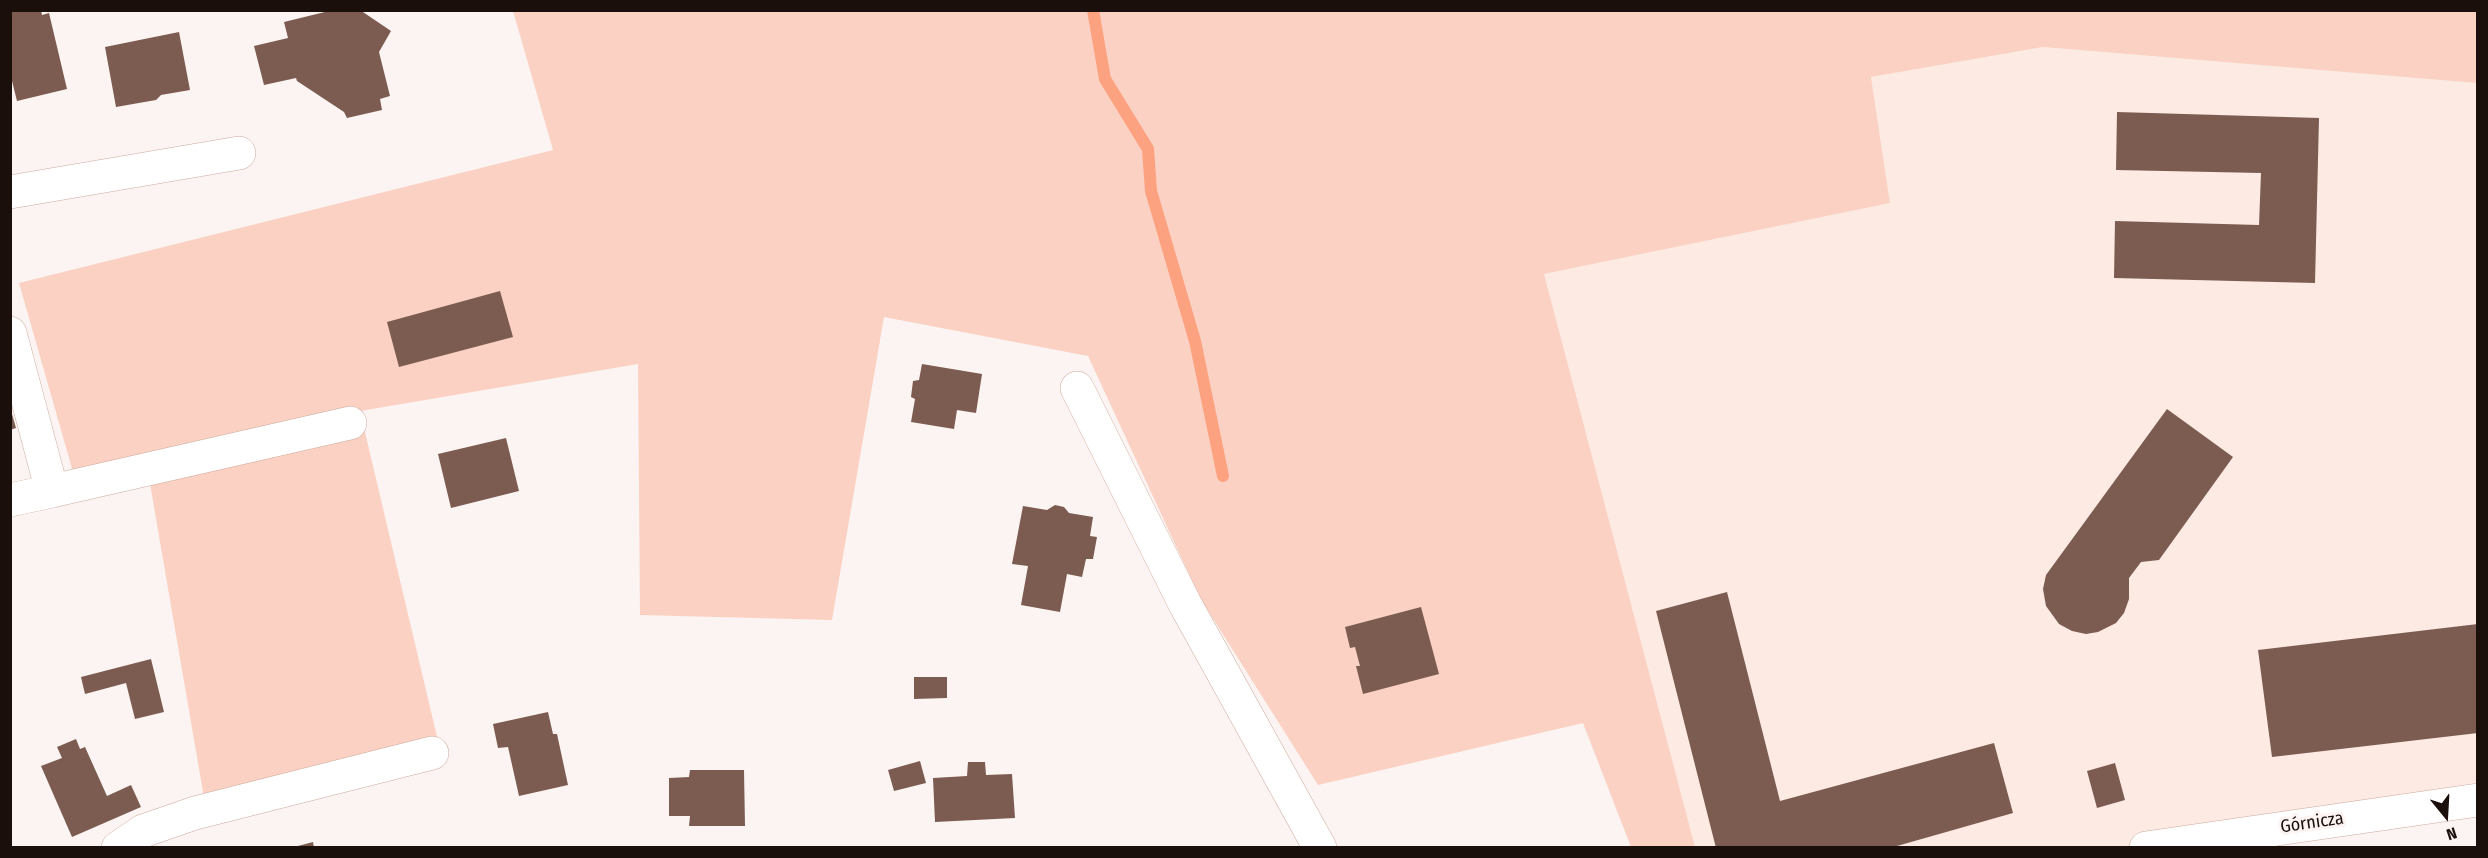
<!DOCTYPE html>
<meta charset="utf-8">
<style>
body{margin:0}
#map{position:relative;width:2488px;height:858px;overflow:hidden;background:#fcf4f2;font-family:"Fira Sans Condensed",sans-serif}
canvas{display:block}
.frame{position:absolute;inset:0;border:12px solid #1b0f0b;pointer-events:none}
.north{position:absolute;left:2416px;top:786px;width:60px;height:60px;-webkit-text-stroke:4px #fcf4f2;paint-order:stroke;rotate:162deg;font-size:16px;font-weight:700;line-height:24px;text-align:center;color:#1b0f0b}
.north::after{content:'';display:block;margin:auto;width:21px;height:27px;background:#1b0f0b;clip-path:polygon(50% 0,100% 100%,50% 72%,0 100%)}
</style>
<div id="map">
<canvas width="2488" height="858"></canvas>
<div class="frame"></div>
<div class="north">N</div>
</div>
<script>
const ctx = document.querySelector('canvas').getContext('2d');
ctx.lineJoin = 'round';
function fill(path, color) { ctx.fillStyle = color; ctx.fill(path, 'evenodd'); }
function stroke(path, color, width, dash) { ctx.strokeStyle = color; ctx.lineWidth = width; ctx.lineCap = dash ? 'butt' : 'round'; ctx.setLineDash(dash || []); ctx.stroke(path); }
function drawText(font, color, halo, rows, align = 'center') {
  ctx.font = font + ' "Fira Sans Condensed",sans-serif'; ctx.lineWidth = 6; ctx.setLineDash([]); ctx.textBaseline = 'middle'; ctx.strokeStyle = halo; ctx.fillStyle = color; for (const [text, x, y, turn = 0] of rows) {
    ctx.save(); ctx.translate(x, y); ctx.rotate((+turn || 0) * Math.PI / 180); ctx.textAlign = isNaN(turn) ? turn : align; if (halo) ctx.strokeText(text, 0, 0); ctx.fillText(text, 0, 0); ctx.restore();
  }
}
fill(new Path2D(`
 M2043 47 2477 83V782L2162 847H1695L1544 274 1890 203 1871 77Z`), '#fceae3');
fill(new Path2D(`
 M513 11H2477V83L2043 47 1871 77 1890 203 1544 274 1695 847H1631L1583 723 1318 785 1200 598 1088 356 884 317 832 620 640 615 638 364 360 411 442 758 208 821 148 472 77 486 19 283 553 150Z`), '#fad1c2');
stroke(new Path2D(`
 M1093 10 1105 79 1148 149 1151 191 1195 341 1223 476`), '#fda280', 12);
fill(new Path2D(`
 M10 10H41L42 15 49 13 67 89 17 101 10 73Z
 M333 10H360L391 31 379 52 390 96 380 99 382 110 347 118 344 112 297 81 296 78 264 85 254 46 288 38 284 22Z
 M179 32 190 90 161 95 156 100 116 107 105 47Z
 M2117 112 2319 118 2315 283 2114 278 2115 221 2259 225 2261 173 2116 170Z
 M500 291 513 337 399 367 387 322Z
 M922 364 982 374 976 413 957 410 954 429 911 422 915 399 911 397 913 381 919 380Z
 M10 407 16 428 10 430Z
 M2167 409 2233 457 2159 560 2141 562 2129 578V599L2124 613 2116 623 2098 632 2086 634 2072 631 2059 624 2046 606 2043 589 2046 575Z
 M506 438 519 491 451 508 438 454Z
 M1055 505 1064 507 1069 513 1093 517 1090 536 1097 537 1093 559H1086L1082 577 1067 574 1060 612 1021 605 1028 566 1012 564 1023 506 1047 510Z
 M1727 592 1780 801 1994 743 2013 813 1890 848H1716L1656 611Z
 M1421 607 1439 674 1363 694 1356 666H1360L1355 647 1350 648 1345 627Z
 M2478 624V733L2272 757 2258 650Z
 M151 659 164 712 135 719 126 683 85 694 81 677Z
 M914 677H947V698L914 699Z
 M548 712 553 734H557L568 785 519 796 508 747 498 748 493 724Z
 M76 739 80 749 85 747 107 796 131 785 141 807 72 837 41 766 62 758 57 747Z
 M920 761 926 783 894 791 888 770Z
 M968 762H985L986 775 1012 774 1015 818 935 822 933 778 967 776Z
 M2115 763 2125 800 2097 808 2087 771Z
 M690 770H744L745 826H689L690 816H669V778L689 777Z
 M313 842 314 848H294V847Z`), '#7c5c51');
const minor = new Path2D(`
 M10 192 239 153
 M10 333 52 491 10 500
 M1077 388 1185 604 1320 848
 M52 491 350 423
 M118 848 143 831 195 813 432 753
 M2146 848 2478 800`);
stroke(minor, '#cdaa9d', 34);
stroke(minor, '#fff', 33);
drawText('18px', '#1b0f0b', '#fcf4f2', [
 ["Górnicza",2312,823,-8]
]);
</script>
